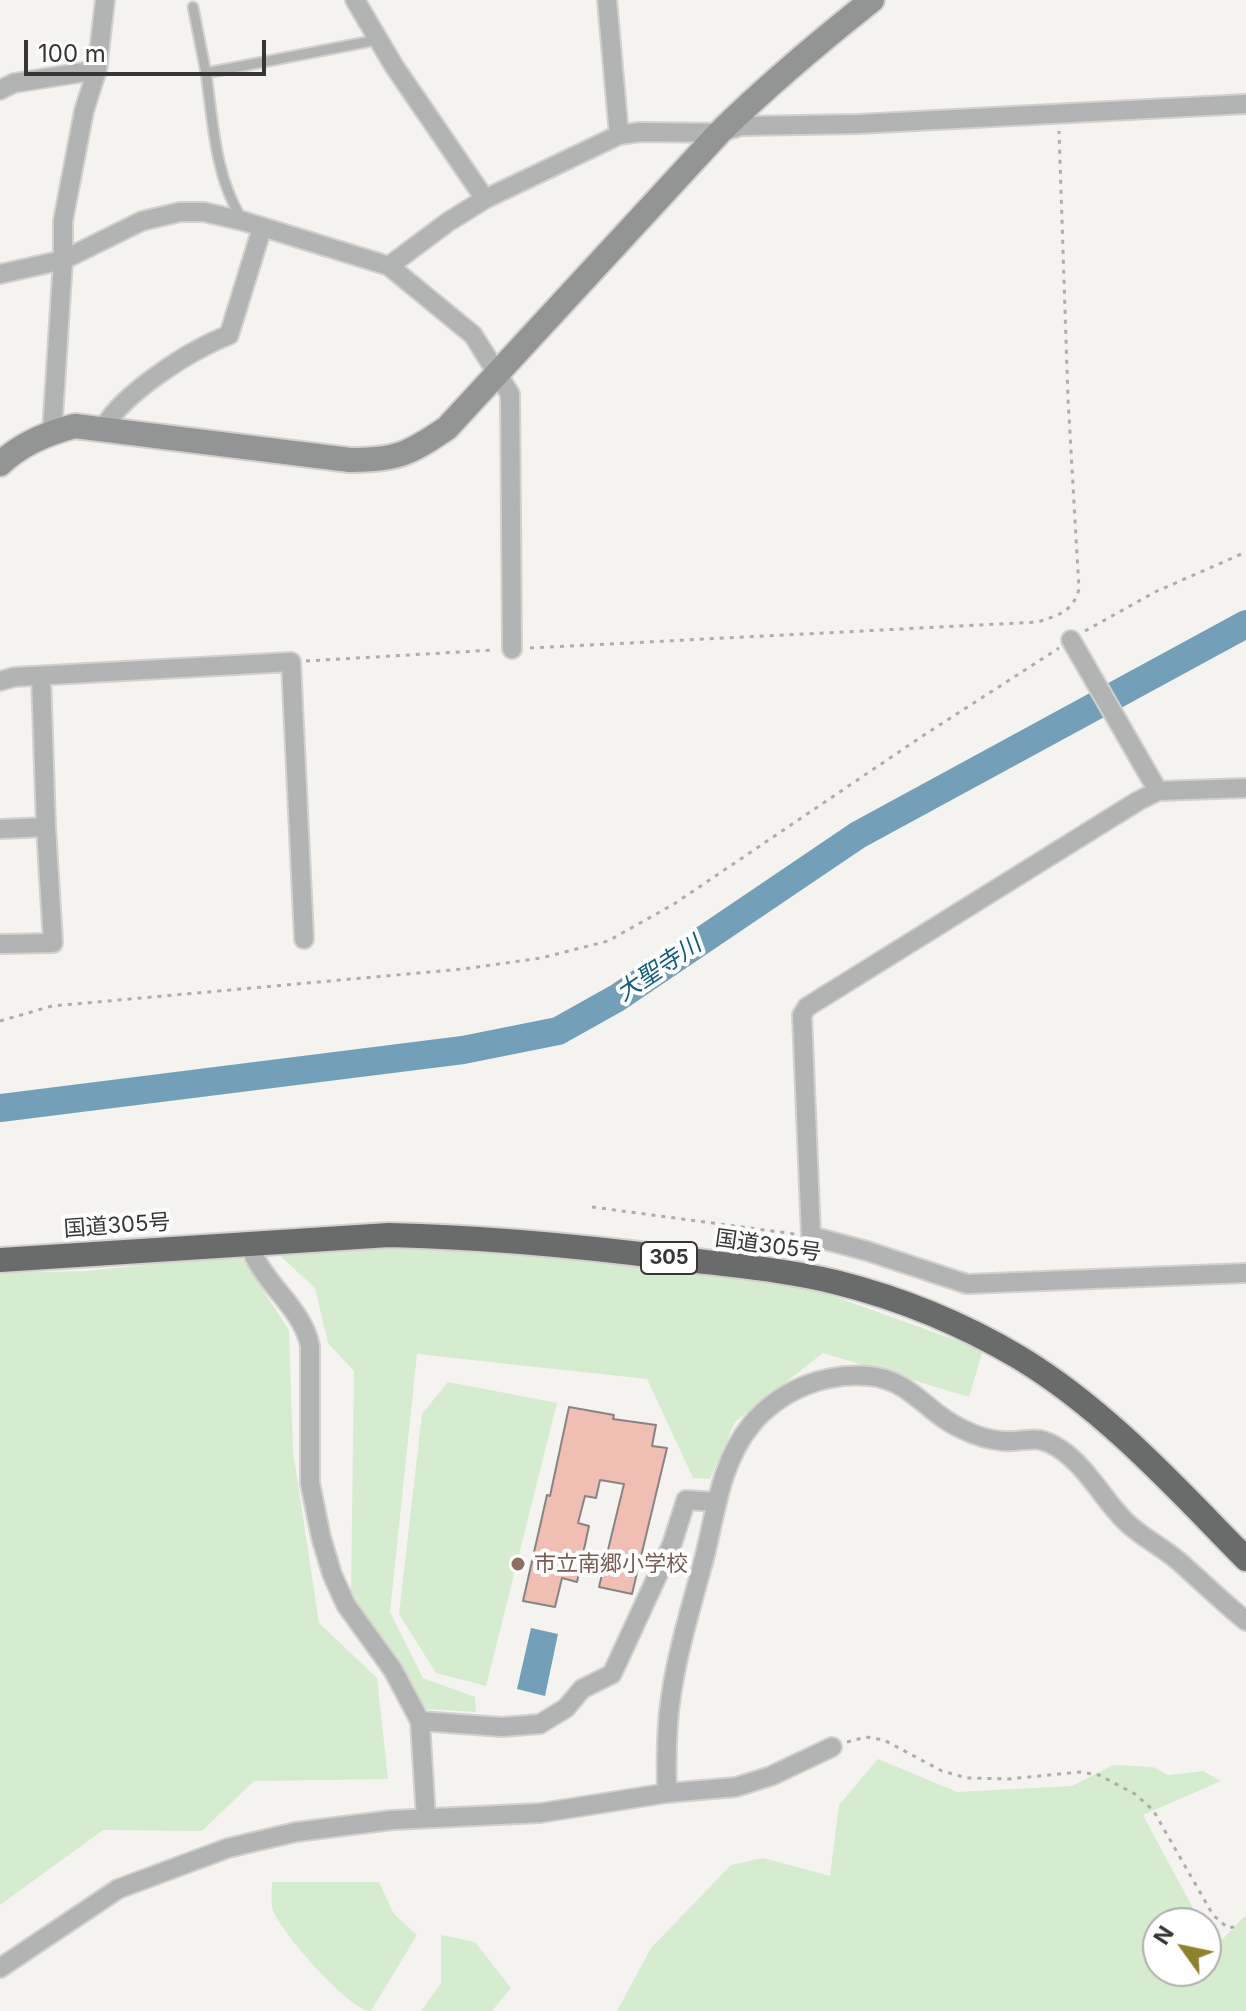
<!DOCTYPE html>
<meta charset="utf-8">
<style>
body{margin:0}
#map{position:relative;width:1246px;height:2011px;overflow:hidden;background:#f4f3f0;font-family:Inter,sans-serif}
canvas{display:block}
.north{position:absolute;left:1142px;top:1907px;width:80px;height:80px;box-sizing:border-box;background:#fff;border:2px solid #afafae;border-radius:50%;rotate:303deg;font-size:22px;font-weight:700;line-height:32px;text-align:center;color:#373635}
.north::after{content:'';display:block;margin:auto;width:28px;height:36px;background:#8c832a;clip-path:polygon(50% 0,100% 100%,50% 72%,0 100%)}
.scale{position:absolute;left:24px;top:40px;width:242px;height:36px;box-sizing:border-box;border:4px solid #373635;border-top:0;padding-left:10px;font-size:24px;line-height:28px;white-space:nowrap;color:#373635;-webkit-text-stroke:6px #fff;paint-order:stroke}
</style>
<div id="map">
<canvas width="1246" height="2011"></canvas>
<div class="north">N</div>
<div class="scale">100 m</div>
</div>
<script>
const ctx = document.querySelector('canvas').getContext('2d');
ctx.lineJoin = 'round';
function fill(path, color) { ctx.fillStyle = color; ctx.fill(path, 'evenodd'); }
function stroke(path, color, width, dash) { ctx.strokeStyle = color; ctx.lineWidth = width; ctx.lineCap = dash ? 'butt' : 'round'; ctx.setLineDash(dash || []); ctx.stroke(path); }
function drawText(font, color, halo, rows, align = 'center') {
  ctx.font = font + ' Inter,"Noto Sans JP",sans-serif'; ctx.lineWidth = 8; ctx.setLineDash([]); ctx.textBaseline = 'middle'; ctx.strokeStyle = halo; ctx.fillStyle = color; for (const [text, x, y, turn = 0] of rows) {
    ctx.save(); ctx.translate(x, y); ctx.rotate((+turn || 0) * Math.PI / 180); ctx.textAlign = isNaN(turn) ? turn : align; if (halo) ctx.strokeText(text, 0, 0); ctx.fillText(text, 0, 0); ctx.restore();
  }
}
fill(new Path2D(`
 M485 1241 786 1279 983 1350 969 1397 823 1353 735 1422 710 1479 693 1478 647 1379 417 1354 390 1612 423 1678 475 1697 476 1712 425 1709 351 1593 354 1371 328 1343 315 1288 277 1253Z
 M240 1255 289 1330 293 1451 319 1623 377 1678 388 1779 254 1781 202 1831 103 1830 0 1905V1273L87 1271Z
 M448 1382 557 1403 486 1686 436 1673 399 1614 422 1414Z
 M878 1759 957 1792 1072 1786 1113 1765 1153 1767 1168 1775 1203 1771 1221 1781 1143 1815 1201 1923H1158V1971H1206V1932L1215 1947 1246 1915V2011H617L651 1948 731 1865 763 1858 830 1876 839 1805Z
 M272 1882H379L394 1914 417 1935 371 2011C349 2011 284 1935 274 1913 270 1905 272 1892 272 1882Z
 M441 1935 475 1942 511 1988 492 2011H421L441 1983Z`), '#d6ecce');
fill(new Path2D(`
 M531 1628 558 1634 545 1696 517 1689Z`), '#739fb8');
stroke(new Path2D(`
 M0 1108 463 1050 558 1031 617 998 858 835 1246 624`), '#739fb8', 28);
const building = new Path2D(`
 M569 1407 614 1415 613 1419 656 1425 652 1446 667 1448 632 1594 599 1587 624 1484 600 1480 596 1498 585 1496 578 1523 589 1526 577 1582 562 1578 555 1607 523 1601 547 1495 550 1496Z`);
fill(building, '#f0beb3');
stroke(building, '#888483', 2);
const lane = new Path2D(`
 M193 7 206 73
 M241 218C215 175 213 123 206 73L377 40`);
const street = new Path2D(`
 M355 0 394 66 485 199
 M607 0 619 135
 M0 90 14 83 97 70
 M389 266 473 335 510 394 512 649
 M0 274 63 260 142 221 180 212H204L243 221 389 266 448 222 485 199 619 135 640 132 719 133 741 126 858 124 1246 104
 M104 427C125 392 190 350 229 335L262 228
 M52 432 63 260V221L84 111 97 70 105 0
 M1071 640 1158 791
 M0 681 14 677 291 662 304 939
 M1246 788 1158 791 1138 801 807 1007 802 1015 811 1236 867 1251 967 1284 1246 1273
 M0 829 46 827
 M0 944 53 943 46 827 41 676
 M258 1243 254 1256C269 1288 303 1310 310 1346V1483L321 1537 332 1574 346 1605 393 1670 420 1721 426 1818
 M420 1721 502 1727 540 1724 566 1708 582 1689 612 1674 672 1544 686 1500 716 1502
 M667 1793C666 1760 666 1728 671 1696 678 1648 693 1601 705 1555 716 1510 721 1462 751 1425 780 1390 825 1372 869 1376 912 1380 927 1414 962 1429 974 1435 989 1440 1003 1441 1029 1443 1034 1432 1060 1449 1087 1467 1103 1499 1125 1521 1142 1538 1165 1548 1183 1565 1204 1584 1224 1603 1246 1621
 M0 1968 118 1889 228 1848 296 1832 392 1820 540 1813 667 1793 736 1787 771 1776 832 1747`);
const secondary = new Path2D(`
 M0 464C21 444 47 433 75 426L350 460C397 460 409 454 447 428L719 133C768 85 819 42 872 0`);
const highway = new Path2D(`
 M0 1260 389 1235C484 1237 578 1246 673 1258 727 1265 782 1269 835 1282 899 1298 963 1324 1020 1358 1106 1410 1176 1488 1246 1559`);
stroke(lane, '#d2d1ce', 13);
stroke(street, '#d2d1ce', 22);
stroke(secondary, '#d2d1ce', 28);
stroke(highway, '#d2d1ce', 28);
stroke(new Path2D(`
 M1085 631 1155 592 1246 552
 M530 648 1038 622C1058 615 1073 612 1079 589L1068 399 1059 131
 M306 661 494 650
 M0 1021 52 1006 463 969 541 958 608 941 674 904 921 737 1059 648
 M592 1207 795 1234
 M847 1742 866 1737 884 1740 942 1771 967 1778 1008 1779 1080 1772 1099 1775 1135 1794 1153 1810 1213 1915 1228 1928 1239 1926`), '#aeadab', 3, [4, 6]);
stroke(lane, '#b2b4b3', 9);
stroke(street, '#b2b4b3', 18);
stroke(secondary, '#939594', 24);
stroke(highway, '#696c6b', 24);
for (const [x, y, r, color] of [
 [518,1564,8,"#8d6e63"]
]) { const dot = new Path2D(); dot.arc(x, y, r, 0, 2 * Math.PI); ctx.fillStyle = color; ctx.fill(dot); stroke(dot, '#fff', 3); }
for (const [x, y, w] of [
 [669,1258,56]
]) { const box = new Path2D(); box.roundRect(x - w / 2, y - 16, w, 32, 6); ctx.fillStyle = '#fff'; ctx.fill(box); stroke(box, '#373635', 2); }
drawText('bold 20px', '#373635', null, [
 ["305",669,1258]
]);
drawText('22px', '#373635', '#fff', [
 ["国道305号",117,1226,-4],
 ["国道305号",768,1246,8]
]);
drawText('22px', '#785e54', '#fff', [
 ["市立南郷小学校",534,1564]
], 'left');
drawText('italic 24px', '#0f5e81', '#fff', [
 ["大聖寺川",659,969,-34]
]);
</script>
